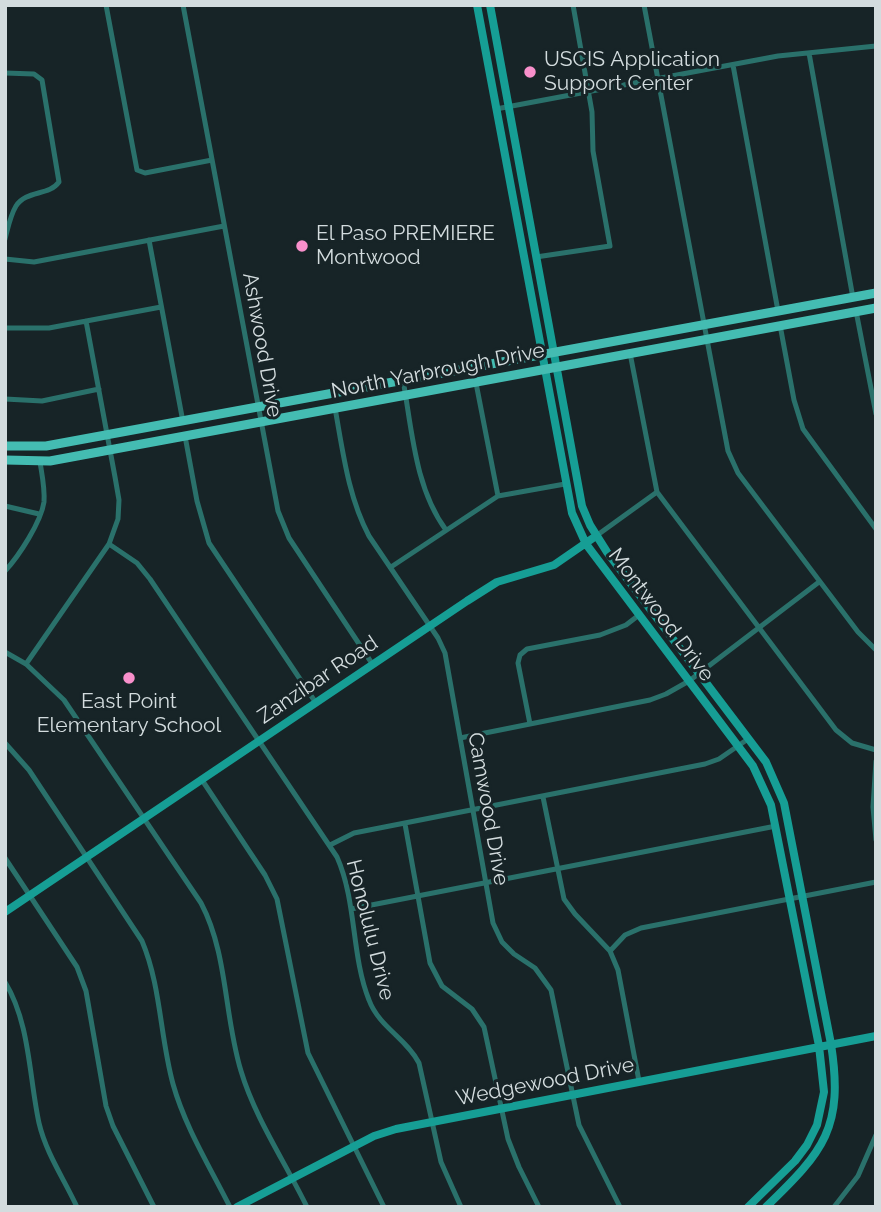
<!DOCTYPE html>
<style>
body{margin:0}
#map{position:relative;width:881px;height:1212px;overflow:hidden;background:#172427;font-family:Raleway,sans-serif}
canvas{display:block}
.frame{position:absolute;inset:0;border:7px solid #d3dcde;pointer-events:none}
</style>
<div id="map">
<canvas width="881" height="1212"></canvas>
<div class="frame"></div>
</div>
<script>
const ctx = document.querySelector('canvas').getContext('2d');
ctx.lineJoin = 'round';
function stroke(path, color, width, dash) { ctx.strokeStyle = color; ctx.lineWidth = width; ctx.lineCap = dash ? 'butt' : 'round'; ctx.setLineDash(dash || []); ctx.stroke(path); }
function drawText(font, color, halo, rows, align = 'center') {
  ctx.font = font + ' Raleway,sans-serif'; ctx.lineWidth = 6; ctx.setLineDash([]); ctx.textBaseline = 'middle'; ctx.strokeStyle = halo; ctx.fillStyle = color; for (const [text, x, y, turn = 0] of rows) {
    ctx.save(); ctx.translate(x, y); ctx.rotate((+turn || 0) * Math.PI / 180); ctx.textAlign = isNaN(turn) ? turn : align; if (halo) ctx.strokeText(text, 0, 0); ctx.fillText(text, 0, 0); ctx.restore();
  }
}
stroke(new Path2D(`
 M106 5 137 170 145 173 212 160
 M183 5 278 511 289 538 373 665
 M644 5 728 451 738 473 858 632 876 650
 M809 53 853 298
 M733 65 778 311
 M5 73 34 74 42 80 59 182C49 196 26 190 16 206 10 216 8 228 5 239
 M496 109 778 56 876 46
 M149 240 183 422
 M536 257 610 246 593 151 592 112 573 5
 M5 259 34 262 224 226
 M856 311 876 414
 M780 325 794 400 803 429 876 529
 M5 328H49L161 307
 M630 353 657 492 836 730 852 743 876 750
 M403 380C412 430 415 488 446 530
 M476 383 498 496
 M5 399 42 401 99 389
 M335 408C343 452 348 496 369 536L438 638 445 653 493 923 502 942 514 954 535 968 551 990 579 1125 620 1207
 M185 436 197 501 209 543 316 703
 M5 506 39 514
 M596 536 657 492
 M109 544 137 563 150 579 337 857C357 902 351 955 369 1000 379 1027 406 1038 419 1063L441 1162 461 1207
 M391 567 498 496 565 484
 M5 571C19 556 41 522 44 502 45 488 42 475 40 462
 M5 652 26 664 64 700 201 903C228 954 224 1016 241 1071 255 1118 285 1162 307 1207
 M26 664 109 544 118 519 119 500 115 477 86 321
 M530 724 518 663 520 655 527 649 600 635 626 625 639 615
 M460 738 650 700 666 694 689 681 819 582
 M5 743 29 770 142 941C161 986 160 1037 173 1084 185 1127 210 1167 230 1207
 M876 761 873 807 876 840
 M202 780 265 875 277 899 308 1053 384 1207
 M543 797 564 899 575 914 610 951 618 970 639 1081
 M405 824 430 963 442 986 472 1009 484 1027 508 1139 519 1167 539 1207
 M330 845 354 833 705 764 719 759 748 739
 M5 858 77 967 86 991 106 1106 113 1126 154 1207
 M351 909 776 826
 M610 951 625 935 641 928 876 882
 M5 982C30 1023 29 1077 39 1123 46 1153 64 1179 77 1207
 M834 1207 858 1176 876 1135`), '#2a716b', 5);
stroke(new Path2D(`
 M477 5 572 513 586 544 753 766 771 805 819 1046 824 1092 817 1125 807 1145 795 1161 748 1207
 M490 5 582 506 590 525 607 552 766 762 784 803 831 1044C844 1128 824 1151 766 1207
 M5 912 467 601 497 582 554 565 596 536
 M237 1207 374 1136 396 1129 876 1036`), '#169e95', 8);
stroke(new Path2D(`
 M5 446H46L876 293
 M5 460 50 461 876 308`), '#44bcb2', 9);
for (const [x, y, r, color] of [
 [530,72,7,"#f890cb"],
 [302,246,7,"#f890cb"],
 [129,678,7,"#f890cb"]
]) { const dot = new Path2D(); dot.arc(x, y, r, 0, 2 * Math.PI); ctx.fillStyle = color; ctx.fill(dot); stroke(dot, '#172427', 2.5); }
drawText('21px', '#d3dcde', '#172427', [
 ["USCIS Application",544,60],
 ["Support Center",544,84],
 ["El Paso PREMIERE",316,234],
 ["Montwood",316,258],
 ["East Point",129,702,"center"],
 ["Elementary School",129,726,"center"]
], 'left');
drawText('21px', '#d3dcde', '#172427', [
 ["Ashwood Drive",262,345,80],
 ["North Yarbrough Drive",438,371,-11],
 ["Montwood Drive",661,615,53],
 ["Zanzibar Road",318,680,-34],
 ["Camwood Drive",488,809,80],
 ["Honolulu Drive",370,930,76],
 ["Wedgewood Drive",545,1082,-11]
]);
</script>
